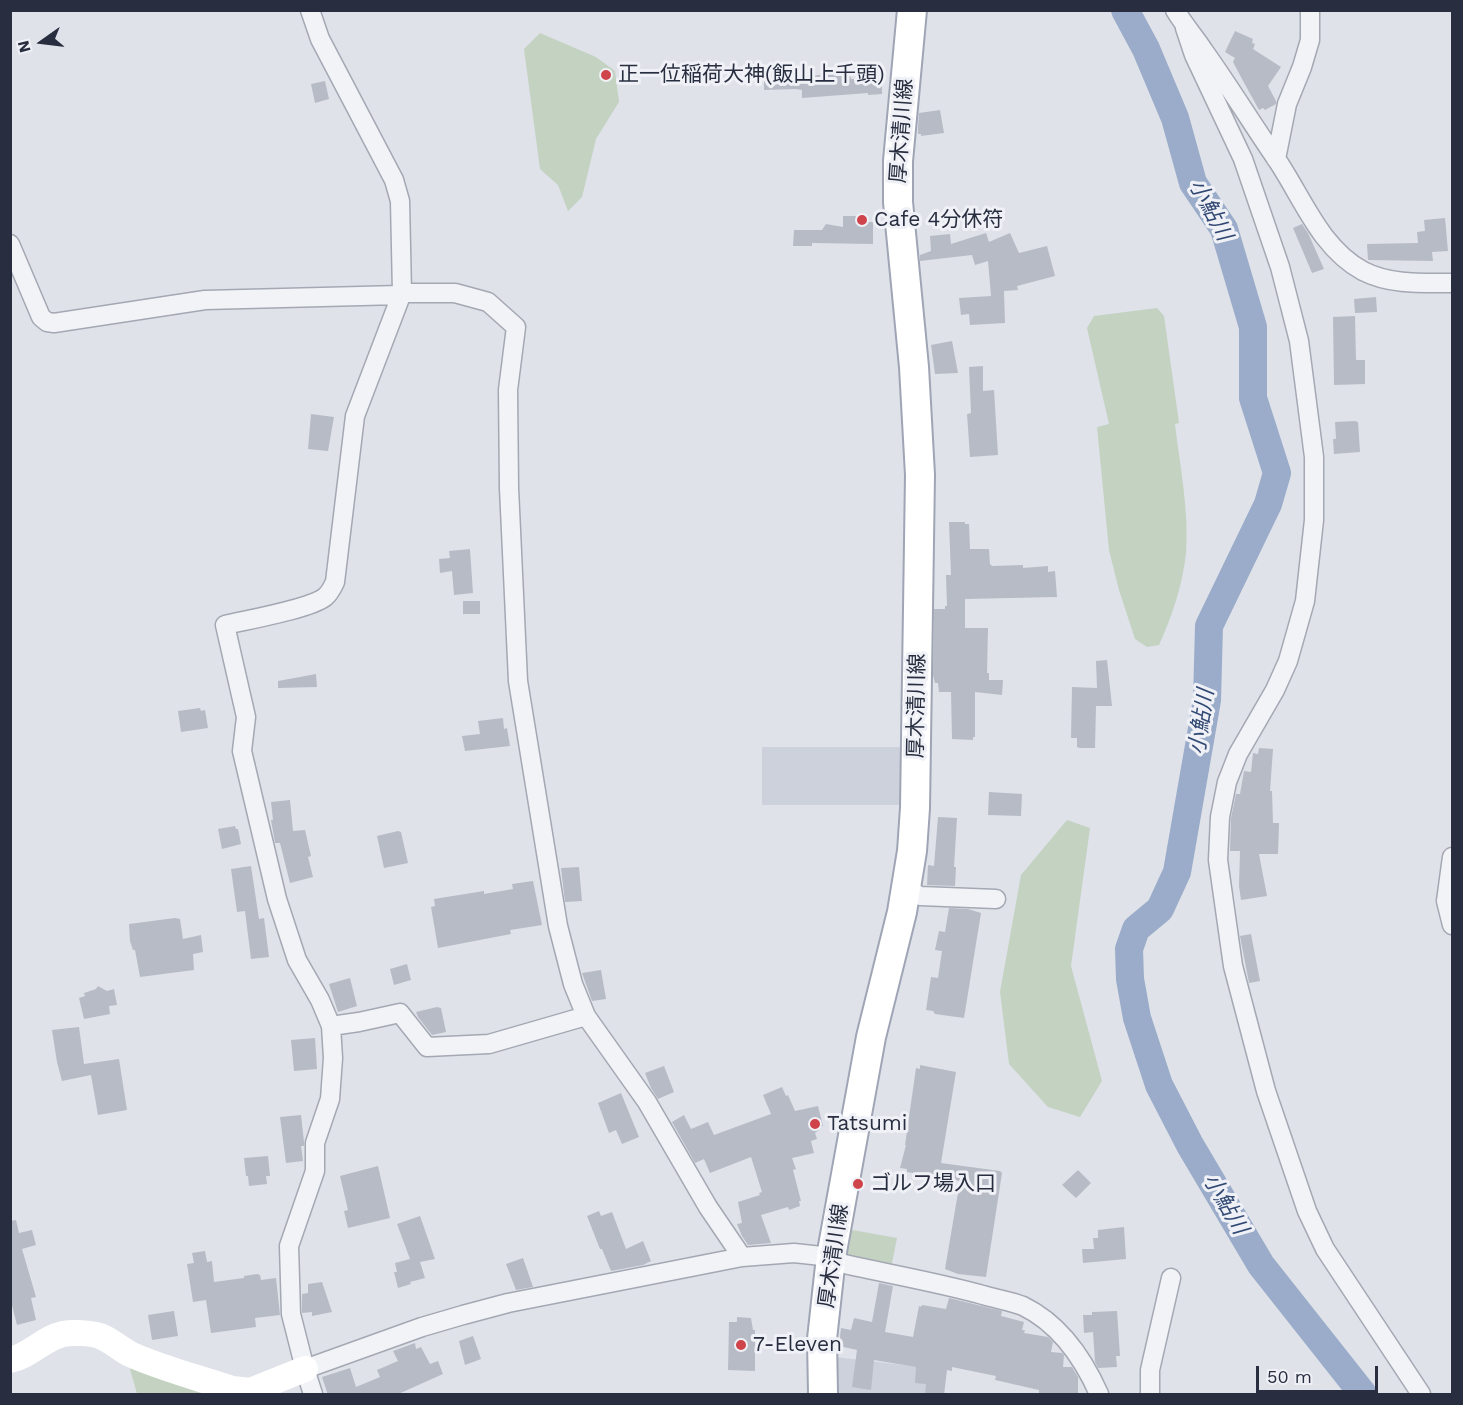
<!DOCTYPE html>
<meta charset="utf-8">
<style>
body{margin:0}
#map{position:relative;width:1463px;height:1405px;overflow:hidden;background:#dfe2e9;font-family:"Work Sans",sans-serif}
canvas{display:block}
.frame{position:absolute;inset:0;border:12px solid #282e40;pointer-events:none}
.north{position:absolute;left:12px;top:12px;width:60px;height:60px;-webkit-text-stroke:4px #eff1f6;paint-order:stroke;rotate:256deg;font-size:16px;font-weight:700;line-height:24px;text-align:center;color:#282e40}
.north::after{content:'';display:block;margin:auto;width:21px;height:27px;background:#282e40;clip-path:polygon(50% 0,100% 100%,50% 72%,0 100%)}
.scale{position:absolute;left:1256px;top:1366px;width:122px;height:27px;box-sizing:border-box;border:3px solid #282e40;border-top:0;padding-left:8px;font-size:18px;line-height:21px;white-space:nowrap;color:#282e40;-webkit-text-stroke:4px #eff1f6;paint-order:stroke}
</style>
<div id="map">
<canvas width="1463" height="1405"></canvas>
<div class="frame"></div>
<div class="north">N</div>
<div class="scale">50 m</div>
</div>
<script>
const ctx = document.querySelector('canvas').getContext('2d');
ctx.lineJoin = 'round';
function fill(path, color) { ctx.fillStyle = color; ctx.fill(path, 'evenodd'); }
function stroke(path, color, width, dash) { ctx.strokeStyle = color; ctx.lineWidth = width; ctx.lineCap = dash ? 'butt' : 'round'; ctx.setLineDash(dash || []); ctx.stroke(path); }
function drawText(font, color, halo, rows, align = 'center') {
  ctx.font = font + ' "Work Sans","Noto Sans JP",sans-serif'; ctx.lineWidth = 6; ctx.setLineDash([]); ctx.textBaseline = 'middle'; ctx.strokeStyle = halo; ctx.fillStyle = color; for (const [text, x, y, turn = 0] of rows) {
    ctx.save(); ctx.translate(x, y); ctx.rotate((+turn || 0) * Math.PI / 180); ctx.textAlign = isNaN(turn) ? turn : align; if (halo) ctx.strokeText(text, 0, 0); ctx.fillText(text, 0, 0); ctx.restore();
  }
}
fill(new Path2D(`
 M762 747H900V805H762Z
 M835 1357 946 1370 943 1394H836Z`), '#cdd1db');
fill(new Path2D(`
 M540 33 596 57 615 71 619 102 596 139 582 197 568 211 558 185 540 169 524 49Z
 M1157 308 1164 316 1179 423 1175 424C1180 467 1189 510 1186 553 1183 583 1172 617 1159 645L1147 647 1135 639 1119 590 1109 550 1097 427 1109 424 1087 328 1094 316Z
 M1067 820 1090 828 1071 966 1102 1081 1080 1117 1048 1107 1009 1064 1000 992 1021 875Z
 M847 1229 897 1238 891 1268 843 1255Z
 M136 1363 211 1394H137L130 1369Z`), '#c3d2c1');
stroke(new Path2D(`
 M1125 10 1146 49 1175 118 1193 183 1224 229 1253 327V398L1277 473 1268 504 1209 626 1207 700 1177 872 1160 909 1136 929 1129 949 1130 979 1137 1018 1159 1085 1190 1145 1261 1265 1363 1394`), '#9aacc9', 28);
fill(new Path2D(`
 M1235 31 1253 39 1252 43 1255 44 1253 49 1281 67 1268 86 1276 101V104L1265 110 1263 108 1259 110 1242 79 1233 62 1235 58 1225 52Z
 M838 72V74L847 73V75H850L851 79 882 78V94L868 95V93L802 98V90L796 89 764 90V79L820 75V73Z
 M325 81 329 99 315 103 311 84Z
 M940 110 944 133 921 136V134H918V128L919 113Z
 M843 216H867V222H873V244L812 243V246H793L794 230H822L826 224 843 227Z
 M1445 218 1448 251 1432 252 1433 261 1368 260 1367 244 1418 243 1417 232 1425 231 1424 220Z
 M1302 224 1308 233 1324 269 1312 273 1293 228Z
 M986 233 989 242 1010 233 1019 253 1047 246 1055 276 1017 286 1018 290 1004 291 1005 323 970 325 969 314 961 315 959 298 991 296 988 261 975 265 972 255 920 261V255L931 251 930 236 950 234 951 244Z
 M1376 297 1377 312 1355 313 1354 299Z
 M1355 316 1356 360H1365V384L1334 385 1333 317Z
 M952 341 958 373 935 374 931 345Z
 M983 366V391L994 390 998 455 970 457 967 414 971 413 969 367Z
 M311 414 334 417 328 451 308 449Z
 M1355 421 1358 422 1360 452 1334 454 1333 439H1336L1335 422Z
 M949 522H965V524H969L970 549H989L990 564 992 566 1023 565V568L1048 566V572L1055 571 1057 597 965 599V628H988L987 673H989V680H1003L1002 695 975 692V737H973V740L952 739 951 692H939L938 683H935L933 675 934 609H945V606H947L946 575H951Z
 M470 549 473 593 454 595 452 571 440 573 439 559 450 558 449 551Z
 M463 601H480V614H463Z
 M1107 660 1112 706H1096L1095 748H1080L1077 747V738H1071L1072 687 1097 688 1096 661Z
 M316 674 317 687 278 688V681Z
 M200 708 201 711 205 710 208 728 181 732 178 711Z
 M503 718 504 729 507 728 510 746 465 751 462 736 480 734 478 721Z
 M1259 748 1273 749 1270 791H1272L1273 823H1279L1278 854H1259L1267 896 1241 900 1239 886 1240 851H1230L1231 818 1236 794H1240L1244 771 1251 772 1253 753 1258 754Z
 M989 792 1022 794 1021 816 988 815Z
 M290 800 293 831 305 830 311 856 308 857 313 877 290 883 280 843H275L271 820H273L271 802Z
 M938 817 957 818 954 867H956L955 886 927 885 928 865 934 866Z
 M235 826 236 829H238L241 844 222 849 218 829Z
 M398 831 401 832 408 863 384 868 377 836Z
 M251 866 259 919 264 918 269 957 251 959 245 911 237 912 231 869Z
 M579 867 582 901 565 902 561 868Z
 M533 881 542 925 510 930 511 934 438 948 431 907 435 906 434 899 484 891V894L513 889 512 884Z
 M949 908 968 909 981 913 964 1018 935 1014 933 1011 926 1010 931 977 938 978 942 951 935 950 939 931 945 932Z
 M175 918 180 919 183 939 201 935 203 952 193 954 194 970 140 977 135 950H133L130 941 129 924Z
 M1251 934 1260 981 1249 983 1240 936Z
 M407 964 411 980 394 985 390 969Z
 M601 970 606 999 592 1001 582 973Z
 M350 978 357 1006 338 1012 329 984Z
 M98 986 107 991 114 989 117 1005 109 1006 110 1014 84 1019 79 998 85 996 84 993 96 989Z
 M437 1007 441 1008 446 1032 432 1035 418 1017 416 1012Z
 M79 1027 84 1064 119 1059 127 1110 98 1115 91 1075 62 1081 57 1062 52 1030Z
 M315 1038 317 1069 294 1071 291 1040Z
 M920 1065 956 1072 941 1163 1000 1171 1002 1173 986 1277 958 1274 945 1269 960 1181 907 1172V1169L900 1168 906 1145H905L916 1068 920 1069Z
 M664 1066 674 1092 658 1099 651 1088 645 1073Z
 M782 1087 786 1096 788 1095 795 1111 818 1106 823 1126 818 1127 819 1130 815 1133 817 1139 811 1141 814 1153 792 1158 796 1169 793 1170 801 1201H799L800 1206 789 1210 788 1207 761 1215 771 1243 748 1245 742 1236 737 1224 742 1223 738 1202 760 1195 759 1193 762 1192 751 1157 710 1173 704 1159 695 1163 672 1122 684 1115 691 1129 708 1122 714 1135 771 1114 763 1095Z
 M621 1093 639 1137 622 1144 616 1130 609 1133 598 1103Z
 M301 1115 304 1142V1146H301L303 1161 286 1163 280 1117Z
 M268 1156 270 1176H266L267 1184 249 1186 248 1176H246L244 1158Z
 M378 1166 390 1218 348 1228 344 1211 348 1210 340 1176Z
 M1078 1170 1091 1183 1076 1198 1062 1185Z
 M599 1211 601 1216 612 1212 626 1249 643 1241 651 1261 643 1265 611 1271 602 1249H600L587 1216Z
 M420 1216 435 1259 420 1262 425 1278 410 1282 411 1284 398 1288 394 1272H397L395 1263 410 1259 397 1224Z
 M16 1220 19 1233 32 1230 36 1245 22 1249 36 1297 31 1298 36 1320 17 1325 10 1297V1221Z
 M1124 1227 1126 1259 1083 1263 1082 1249H1094L1093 1238H1098V1230Z
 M205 1251 207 1262 212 1261 214 1282 244 1278V1276L257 1274 260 1275 261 1280 276 1278 280 1315 255 1318 256 1327 211 1333 206 1300 193 1302 187 1264 194 1263 192 1253Z
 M523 1258 533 1287 516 1290 506 1264Z
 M322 1282 332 1312 312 1316V1312L302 1313V1294L308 1293V1284Z
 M879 1283 893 1286 885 1332 913 1337 919 1306 921 1307 922 1305 946 1309 949 1298 1002 1311 1001 1316 1024 1322 1022 1330H1025L1024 1333 1048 1337 1053 1342 1051 1352 1062 1353 1064 1355 1063 1367H1072L1078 1377V1395L1039 1393V1390L995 1380 996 1376 952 1367V1371L947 1370 944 1395H925L926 1384 915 1383 916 1367 874 1360 871 1390 852 1387 857 1350 839 1346 841 1328 851 1330 854 1318 872 1322Z
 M174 1311 178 1336 152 1340 148 1315Z
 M1117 1311 1120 1356H1116L1117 1367 1098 1368 1095 1362 1093 1332 1084 1333 1083 1315H1092V1312Z
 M737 1317 751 1318 753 1330H755V1371L728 1370 729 1322H737Z
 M473 1336 481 1359 465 1365 459 1341Z
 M415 1343 416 1349 421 1347 430 1364 438 1361 443 1374 396 1395H328L322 1377 350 1368 356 1387 380 1377 377 1370 398 1361 393 1351Z`), '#b7bbc5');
const street = new Path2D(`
 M1175 10C1184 25 1195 37 1204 51 1229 86 1251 122 1275 157 1302 196 1319 247 1363 271 1390 285 1423 283 1452 283
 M1185 28 1194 55 1243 159 1280 267 1299 341 1314 457V520L1305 601 1288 661 1275 690 1238 754 1227 782 1220 817 1218 860 1233 966 1266 1091 1307 1211 1325 1249 1421 1394
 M1276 159 1287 104 1302 67 1310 40V10
 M10 244 41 317 47 322 54 323 205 300 400 295
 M402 293H455L488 302 516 327 508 390 509 488 518 681 558 926 573 984 586 1016 647 1102 708 1207 742 1257
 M1452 857 1446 901 1452 925
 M906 888 920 896 996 899
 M331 1026 359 1022 400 1013 427 1047 489 1044 586 1016
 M305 1369 291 1314 289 1246 315 1171V1143L330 1099 333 1058 331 1026 320 1000 297 960 277 899 242 751 246 717 225 625C246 620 310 609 325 597 330 593 332 588 335 582L355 416 402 293 400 201 394 180 320 39 310 10
 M313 1394 305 1369 422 1327 463 1315 508 1303 742 1257 794 1253 831 1257 840 1263C888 1274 936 1282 983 1295 996 1299 1011 1301 1023 1306 1060 1324 1083 1358 1099 1394
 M1150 1394V1370L1171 1278`);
const primary = new Path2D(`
 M823 1394 822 1339 831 1257 871 1037 902 912 912 851 915 808 920 475 914 367 898 202V161L912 10`);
stroke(street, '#a4a8b3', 21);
stroke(primary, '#9fa5b4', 32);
stroke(street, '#f2f3f7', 18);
stroke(new Path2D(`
 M10 1360C30 1356 44 1338 63 1334 73 1332 91 1333 100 1336 111 1340 121 1350 132 1355 164 1369 199 1378 232 1389L250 1391 305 1369`), '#fff', 26);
stroke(primary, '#fff', 28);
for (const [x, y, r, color] of [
 [606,75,6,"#ce444a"],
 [862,220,6,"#ce444a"],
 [815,1124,6,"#ce444a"],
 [858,1184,6,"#ce444a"],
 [741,1345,6,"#ce444a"]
]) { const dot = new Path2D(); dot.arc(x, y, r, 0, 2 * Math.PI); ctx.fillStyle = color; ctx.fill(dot); stroke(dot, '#eff1f6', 2); }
drawText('21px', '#282e40', '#eff1f6', [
 ["正一位稲荷大神(飯山上千頭)",618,75],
 ["Cafe 4分休符",874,220],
 ["Tatsumi",827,1124],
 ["ゴルフ場入口",870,1184],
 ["7-Eleven",753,1345]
], 'left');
drawText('21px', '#282e40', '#eff1f6', [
 ["厚木清川線",902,131,-86],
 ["厚木清川線",917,706,-89],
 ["厚木清川線",834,1256,-82]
]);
drawText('italic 22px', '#324974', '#eff1f6', [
 ["小鮎川",1210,210,62],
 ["小鮎川",1202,722,-82],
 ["小鮎川",1225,1204,60]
]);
</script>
